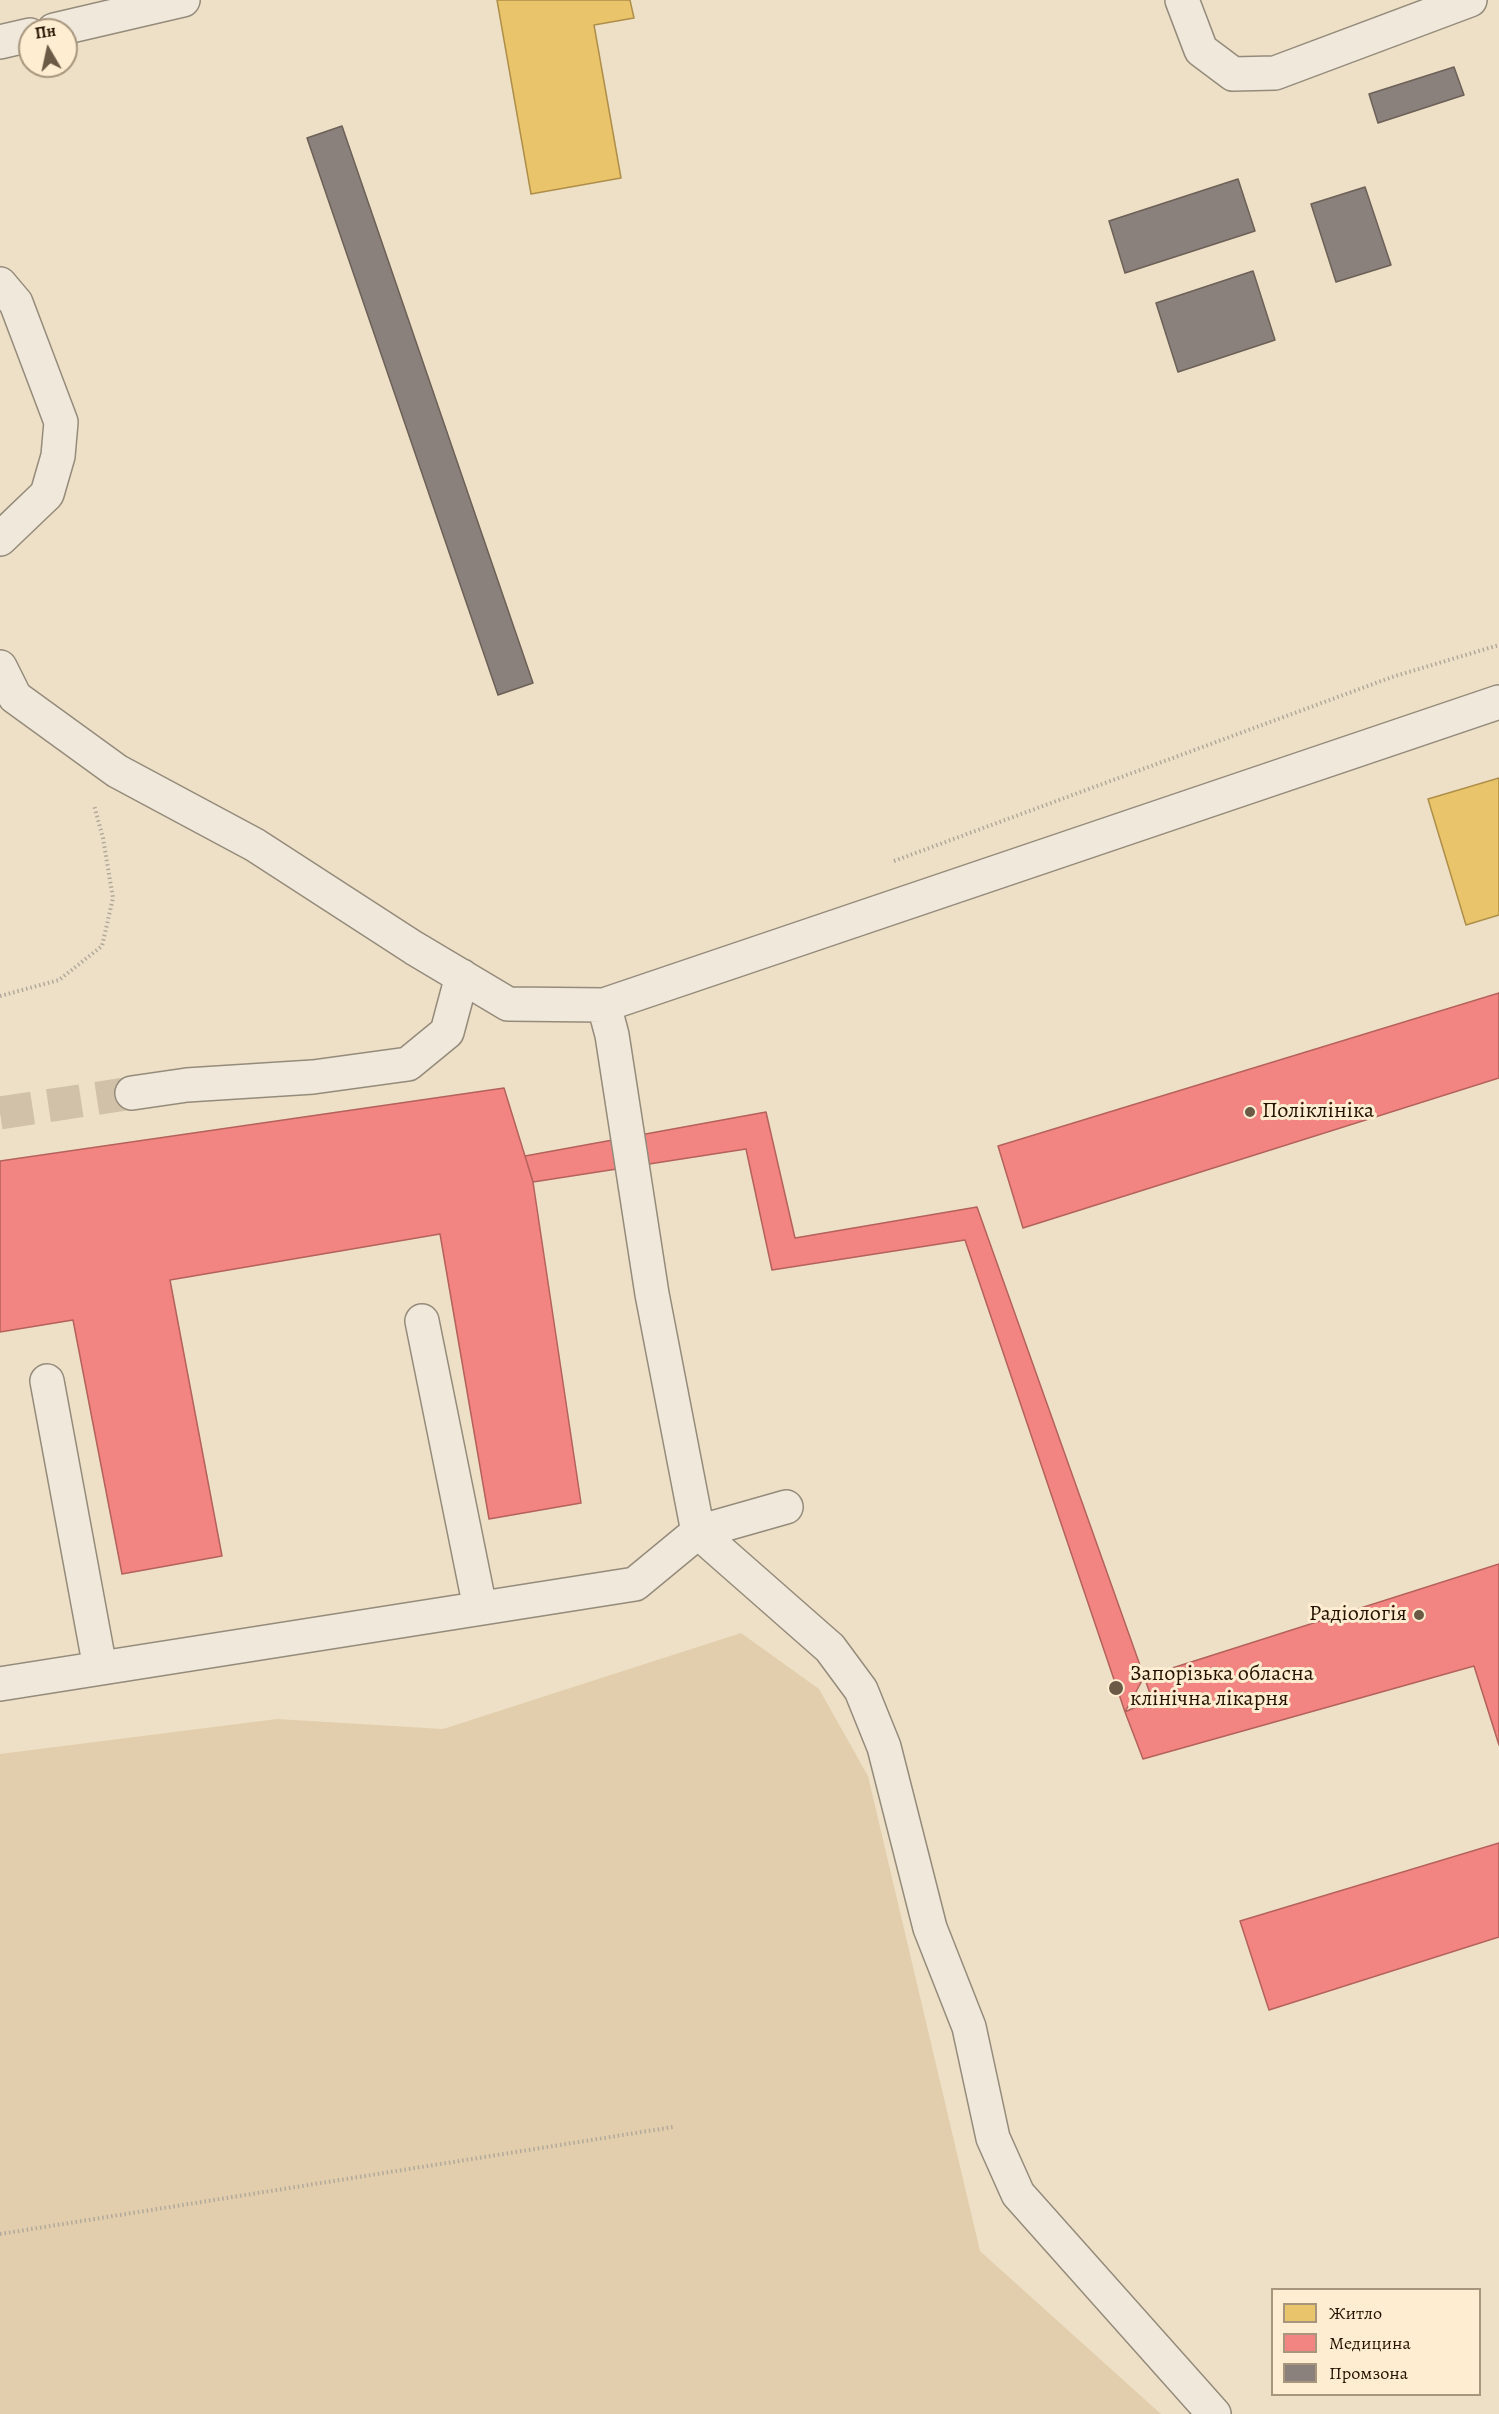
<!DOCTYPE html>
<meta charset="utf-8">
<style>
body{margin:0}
#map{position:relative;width:1499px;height:2414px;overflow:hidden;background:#eee0c6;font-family:Alegreya,serif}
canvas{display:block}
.legend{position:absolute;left:1271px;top:2288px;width:210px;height:108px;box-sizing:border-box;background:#feedd0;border:2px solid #a7967d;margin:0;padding:8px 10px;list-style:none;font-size:18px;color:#251301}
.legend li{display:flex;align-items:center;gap:12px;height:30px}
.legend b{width:30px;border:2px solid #a7967d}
.north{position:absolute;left:18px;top:18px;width:60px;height:60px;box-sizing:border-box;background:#feedd0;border:2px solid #a7967d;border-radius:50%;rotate:351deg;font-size:16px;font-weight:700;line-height:24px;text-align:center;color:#251301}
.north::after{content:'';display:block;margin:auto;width:21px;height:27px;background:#6b5b46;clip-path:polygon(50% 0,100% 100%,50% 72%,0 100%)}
</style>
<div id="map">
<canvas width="1499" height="2414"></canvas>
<ul class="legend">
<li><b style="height:16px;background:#e9c46a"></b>Житло</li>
<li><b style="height:16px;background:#f28482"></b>Медицина</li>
<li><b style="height:16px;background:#8a817c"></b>Промзона</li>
</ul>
<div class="north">Пн</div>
</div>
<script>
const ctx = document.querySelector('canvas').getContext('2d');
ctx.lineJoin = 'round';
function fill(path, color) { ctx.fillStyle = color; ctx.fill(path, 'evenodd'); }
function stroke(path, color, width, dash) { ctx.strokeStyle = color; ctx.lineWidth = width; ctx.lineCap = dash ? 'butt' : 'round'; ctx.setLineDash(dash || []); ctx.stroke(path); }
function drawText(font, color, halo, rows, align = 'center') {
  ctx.font = font + ' Alegreya,serif'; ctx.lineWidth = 6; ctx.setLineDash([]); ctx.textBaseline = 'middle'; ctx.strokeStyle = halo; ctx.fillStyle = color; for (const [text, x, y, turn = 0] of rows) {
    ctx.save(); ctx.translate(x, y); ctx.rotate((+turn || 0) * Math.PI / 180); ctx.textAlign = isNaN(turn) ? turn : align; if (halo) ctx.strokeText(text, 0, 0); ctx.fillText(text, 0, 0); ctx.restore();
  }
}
fill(new Path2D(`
 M741 1633 819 1689 868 1776 980 2251 1161 2414H0V1754L277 1719 443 1729Z`), '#e2ceac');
const homes = new Path2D(`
 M497 0H630L634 18 594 25 621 178 531 194Z
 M1499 778V915L1466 925 1428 799Z`);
fill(homes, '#e9c46a');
stroke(homes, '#ae8f4a', 1.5);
const health = new Path2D(`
 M1499 993V1078L1023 1228 998 1146Z
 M504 1088 533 1182 581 1503 489 1519 440 1234 170 1280 222 1556 122 1574 73 1320 0 1332V1161Z
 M766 1112 795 1238 977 1207 1152 1699 1125 1712 965 1240 772 1270 746 1149 533 1182 525 1156Z
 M1499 1564V1745L1474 1666 1143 1759 1125 1712 1144 1677Z
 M1499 1843V1937L1269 2010 1240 1921Z`);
fill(health, '#f28482');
stroke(health, '#b4625b', 1.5);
const industry = new Path2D(`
 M1454 67 1464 95 1378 123 1369 94Z
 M342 126 533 683 498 695 307 138Z
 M1238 179 1255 231 1125 273 1109 221Z
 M1365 187 1391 265 1336 282 1311 204Z
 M1253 271 1275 340 1178 372 1156 303Z`);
fill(industry, '#8a817c');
stroke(industry, '#6c6057', 1.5);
stroke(new Path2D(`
 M0 1113 132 1093`), '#d0c1a8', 33, [33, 16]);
const minor = new Path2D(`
 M1182 0 1201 50 1233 74 1275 73 1470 0
 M54 30 183 0
 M0 42 30 35
 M0 284 16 303 61 422 58 456 47 494 0 539
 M0 667 15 697 117 771 255 845 414 948 508 1004 604 1005 612 1035 652 1294 698 1532 635 1584 0 1684
 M604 1005 1499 702
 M132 1093 187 1085 313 1077 408 1064 447 1032 462 976
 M422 1321 480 1608
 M47 1381 100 1668
 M698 1532 830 1648 861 1690 884 1747 930 1928 969 2027 993 2138 1018 2194 1214 2414
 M698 1532 786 1507`);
stroke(minor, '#958b7b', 36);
stroke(new Path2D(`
 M894 861 1392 677 1499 645
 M0 996 59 980 102 946 113 898 103 838 94 805
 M0 2234 673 2127`), '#b1a99c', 4, [1.5, 3]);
stroke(minor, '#efe8db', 33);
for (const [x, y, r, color] of [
 [1250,1112,6,"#6b5b46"],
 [1419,1615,6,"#6b5b46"],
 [1116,1688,8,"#6b5b46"]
]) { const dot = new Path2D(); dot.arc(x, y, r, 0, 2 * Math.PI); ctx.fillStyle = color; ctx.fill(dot); stroke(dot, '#feedd0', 2); }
drawText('22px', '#251301', '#feedd0', [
 ["Поліклініка",1262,1112],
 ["Радіологія",1407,1615,"right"],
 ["Запорізька обласна",1130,1675],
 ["клінічна лікарня",1130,1700]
], 'left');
</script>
